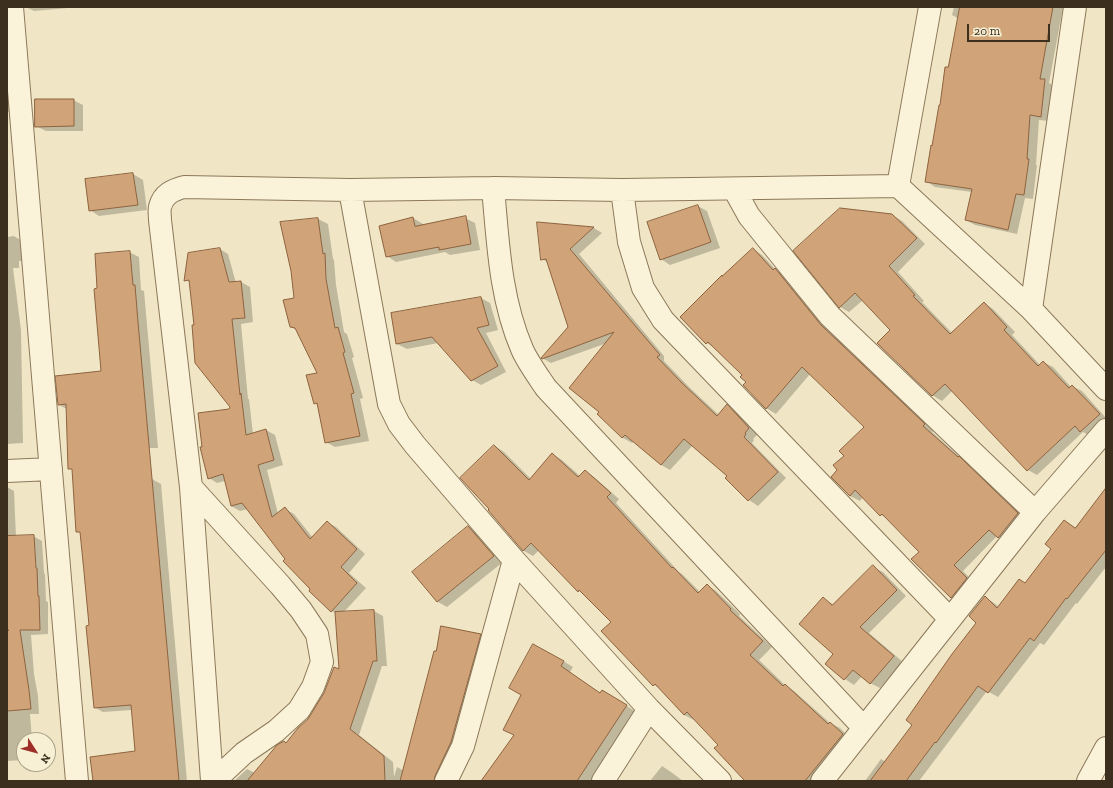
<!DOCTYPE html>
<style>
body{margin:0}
#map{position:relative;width:1113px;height:788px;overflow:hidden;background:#f0e6c5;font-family:"Zilla Slab",serif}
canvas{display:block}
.frame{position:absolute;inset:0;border:8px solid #3c2f1e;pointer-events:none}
.north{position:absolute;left:16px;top:732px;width:40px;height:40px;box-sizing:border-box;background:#f7f0d5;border:1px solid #aca38c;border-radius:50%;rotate:126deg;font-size:11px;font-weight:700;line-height:16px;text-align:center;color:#3c2f1e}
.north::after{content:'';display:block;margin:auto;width:14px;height:18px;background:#9e2e27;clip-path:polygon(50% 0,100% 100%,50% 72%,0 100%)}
.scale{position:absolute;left:967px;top:24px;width:83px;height:18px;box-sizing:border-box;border:2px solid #3c2f1e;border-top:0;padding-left:5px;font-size:12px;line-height:14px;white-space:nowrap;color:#3c2f1e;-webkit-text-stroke:3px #f7f0d5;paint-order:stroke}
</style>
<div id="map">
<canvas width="1113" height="788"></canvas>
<div class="frame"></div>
<div class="north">N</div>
<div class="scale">20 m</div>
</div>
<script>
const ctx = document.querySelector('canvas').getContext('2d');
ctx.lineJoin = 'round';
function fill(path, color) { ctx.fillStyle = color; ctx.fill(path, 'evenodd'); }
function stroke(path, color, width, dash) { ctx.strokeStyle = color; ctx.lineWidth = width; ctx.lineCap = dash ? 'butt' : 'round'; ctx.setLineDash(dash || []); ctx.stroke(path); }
fill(new Path2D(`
 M26 7H79L34 11Z
 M954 7H1063L1049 83 1054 86 1050 121 1039 120 1036 165H1037L1033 199 1025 198 1017 234 975 225 966 220 972 192 935 187 926 181 959 19 952 15Z
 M7 76 16 111 7 112Z
 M73 100 83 105V131H46L36 126Z
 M133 174 143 180 147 210 99 216 90 210 86 180Z
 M698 206 707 211 720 248 670 265 661 259Z
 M892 215 902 221 925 244 898 272 924 301 922 302 952 333 984 303 993 309 1015 332 1012 335 1040 365 1043 362 1053 367 1071 387 1072 386 1082 391 1106 418V422L1090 436 1083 432 1037 475 1028 470 953 390 942 401 932 395 892 330 863 300 849 312 840 307 795 251Z
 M413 218 423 224V225L465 218 475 223 480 250 450 255 445 252 396 262 387 256Z
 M318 219 328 224 333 259 334 260 336 285 344 332 347 334 354 357 352 358 363 398 360 399 369 441 335 447 326 442 319 406 315 403 318 373 297 330 291 327 295 298 292 271 282 223Z
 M538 223 594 228 602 233 579 254 664 356V361L690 388 719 415 727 406 736 411 758 434 753 439 754 440 752 443 786 478 758 506 749 500 726 478 728 476 693 445 670 470 661 465 634 441 632 443 623 438 599 414 601 412 607 343 551 363 542 358 569 327 549 263 542 259Z
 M14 236 22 241 24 261H19V268H13L21 330 23 443 7 444V237Z
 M220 249 228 254 236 283 241 282 250 287 253 322 241 324 248 399H249L253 434 266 430 275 435 283 465 267 470 278 514 285 509 294 514 313 538 327 522 336 527 365 554 349 573 366 588 343 613 374 611 383 616 387 666H382L359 735 393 762 394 777 397 767 404 771 480 635 490 640 444 781H234L247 769 255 773 287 744 310 717 340 670 336 614 332 611 286 559 248 509 240 511 231 506 225 481 217 483 209 478 203 448 231 407 195 326 191 283 186 280Z
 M753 249 762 255 776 270 784 274 830 332 934 430 932 432 962 459 968 463 1027 519 1008 543 997 536 963 571 976 584 961 603 952 597 920 552 888 519 881 515 863 497 860 501 850 496 839 470 845 456 865 427 810 374 776 414 766 408 743 375 716 349 707 343Z
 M129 252 139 257 141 290 144 291 158 448H77L67 409 59 405 102 372 98 289Z
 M481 298 490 303 498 330 486 333 506 372 481 385 472 380 438 343 407 349 397 344 392 313Z
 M495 446 504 452 531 479 552 454 562 460 580 476 585 471 594 477 619 499 616 503 679 572 682 574 700 592 707 585 716 591 740 614 739 616 772 647 759 660 785 685 794 691 830 723 840 728 852 740 819 781H745L719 745 695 719 694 720 684 715 661 689 654 685 613 622 586 595 579 591 539 550 533 556 524 551 489 510Z
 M152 479 161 484 187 781H94L136 752 132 710 103 712 94 707 90 626 81 533 77 531Z
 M7 487 14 491 16 537 33 536 42 541 44 573 45 574 46 601 48 602V634L31 635 34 674 38 696 39 714H30L32 740H24V760L7 761Z
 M1106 490V567L1077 604 1076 603 1044 645 1040 643 998 697 987 691 919 781H865L881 759 886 762 914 725 977 623 985 597 994 603 999 607 1026 584 1053 549 1064 521 1076 528Z
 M468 527 478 533 503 562 447 607 438 602 414 572Z
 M873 567 883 572 906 596 869 633 903 662 880 688 870 683 862 676 854 685 845 679 826 664 835 654 823 598 834 605Z
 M563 661 573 667 570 672 601 694 612 696 636 712 590 781H482L515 735Z
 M662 766 671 772 683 781H650Z`), '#0003');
const building = new Path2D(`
 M960 7H1053L1040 79H1045L1041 117 1030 115 1027 159H1029L1024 195 1016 194 1008 230 965 220 972 189 925 182 931 145 932 146 939 105H940L945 67H948Z
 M35 99H74V126L35 127Z
 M133 173 138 205 89 211 85 179Z
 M698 205 711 242 660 260 647 222Z
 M840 208 892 214 917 238 889 266 915 295 913 296 950 334 984 302 1007 327 1004 330 1038 366 1043 361 1069 388 1072 385 1100 414 1080 432 1075 426 1027 471 945 384 932 396 877 343 890 330 855 293 839 308 793 251Z
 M466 216 471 244 439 250V247L386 257 379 226 413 217 415 226Z
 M318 218 323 254 325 253 326 279 335 328 338 327 345 352 343 353 354 393 351 394 360 436 325 443 317 403 314 404 306 375 317 373 295 328 290 327 283 300 294 298 291 271 280 222Z
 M537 222 594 227 570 249 660 355 657 357 681 382 717 416 727 404 749 428 745 433 746 434 744 437 778 472 748 501 725 478 727 476 684 439 661 465 625 435 622 438 597 414 599 412 569 388 614 332 542 359 541 358 568 327 546 259 541 260Z
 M220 248 229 282 241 281 245 318 232 319 240 395 241 393 246 435 266 429 274 460 258 465 272 517 285 507 310 539 327 521 357 549 341 567 357 583 331 612 309 591 310 589 283 561 285 559 242 503 231 506 223 474 208 479 200 447H202L198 413 229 409 230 407 195 363 192 325H194L189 280 184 281 188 253Z
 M753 248 773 270 775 268 821 325 925 424 923 426 958 457 959 456 1018 513 998 538 989 530 954 565 967 578 951 598 911 559 919 552 882 514 880 516 855 490 850 496 831 477 837 470 833 465 844 456 839 451 864 427 802 367 766 409 743 385 746 382 740 377 742 375 708 342 706 344 680 317 722 275V276Z
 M130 251 133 285H135L138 322 179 781H93L90 757 135 751 131 705 94 708 86 626 89 625 84 572 80 532H76L72 469H68L66 404 58 405 55 376 101 371 94 289 97 288 95 254Z
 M481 297 489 325 477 328 498 366 471 381 432 337 396 344 391 313Z
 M494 445 529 480 552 453 578 477 585 470 611 493 607 497 672 568 673 567 698 593 707 584 731 609 730 610 763 641 750 655 783 686 785 684 828 724 830 722 843 734 805 781H745L714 748 718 745 687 712 684 715 655 684 653 686 601 631 611 622 579 590 578 592 531 543 523 551 488 510 489 509 460 478Z
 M1106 488V550L1067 599 1066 598 1034 641 1030 638 988 693 978 686 936 743 935 742 906 781H870L912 725 906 720 952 654 976 623 969 616 985 596 997 608 1019 579 1025 583 1051 549 1045 544 1064 520 1075 528Z
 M468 526 494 556 437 602 412 572Z
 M34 535 36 568H37L38 596H39L40 630H20L29 690 31 709 7 711V631L9 630 7 631V536Z
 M873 565 897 590 860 627 894 656 870 684 853 670 844 680 825 664 833 654 799 624 823 597 832 605Z
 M374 610 377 661H373L350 729 384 756 385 781H247L277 745 284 741 286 743 298 728 308 719 324 693 334 667 339 669 335 612Z
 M441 626 481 634 451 742 435 776 434 781H400L434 651H436Z
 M533 644 564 661 561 666 600 693 602 690 627 705 577 781H481L514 735 503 730 521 695 509 688Z`);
fill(building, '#d0a379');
stroke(building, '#8d633f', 1);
const minor = new Path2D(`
 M12 7 77 781
 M898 186 930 7
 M493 188C498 242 500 298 522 349 527 361 538 376 546 388L864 728
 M734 189 749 216 830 316 1035 512
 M350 190 389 404 399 424 415 445 514 560 649 709 720 781
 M622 190 629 242 643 288 663 320 950 619
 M1031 309 1075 7
 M7 471 51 469
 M191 487 280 585 301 610 317 634 322 662 313 687 299 710 276 731 244 753 214 781
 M212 781 191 487 160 220C160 216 159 211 160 207 163 194 173 190 184 187L350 190 493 188 622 190 898 186 1031 309 1106 389
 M446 781 463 746 514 560
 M603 781 649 709
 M822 781 1035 512 1106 430
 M1088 781 1106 748`);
stroke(minor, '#8c785a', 24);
stroke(minor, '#faf3d9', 22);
</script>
